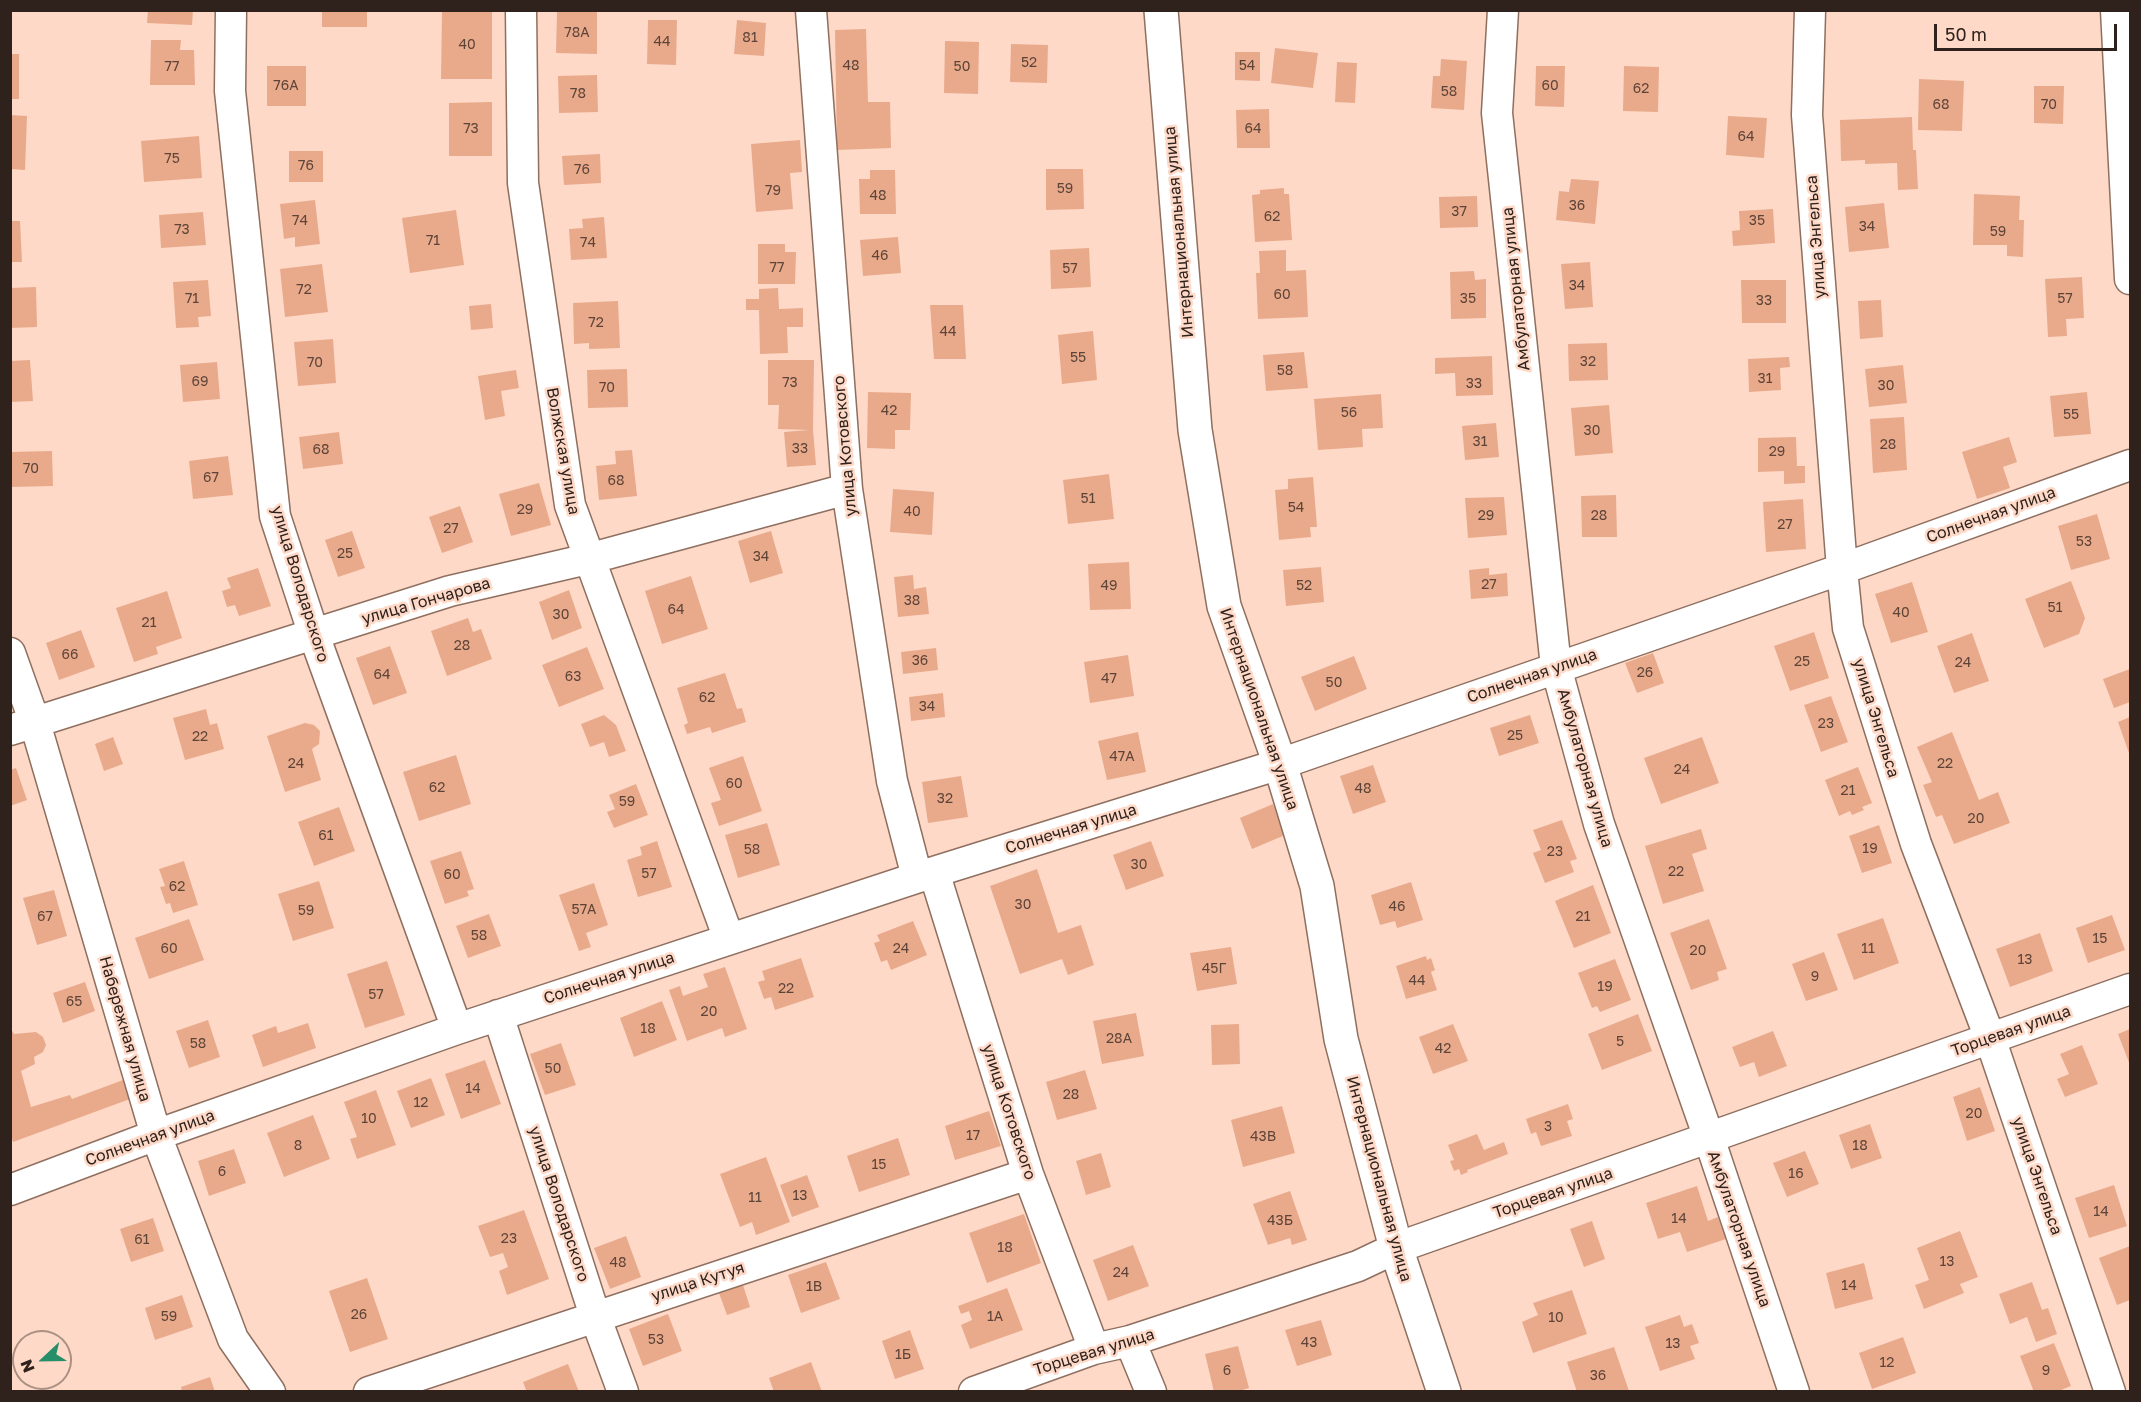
<!DOCTYPE html>
<meta charset="utf-8">
<style>
body{margin:0}
#map{position:relative;width:2141px;height:1402px;overflow:hidden;background:#fed9c8;font-family:"Golos Text",sans-serif}
canvas{display:block}
.frame{position:absolute;inset:0;border:12px solid #2f221c;pointer-events:none}
.north{position:absolute;left:12px;top:1330px;width:60px;height:60px;box-sizing:border-box;background:#fed9c8;border:2px solid #ab9083;border-radius:50%;rotate:248deg;font-size:16px;font-weight:700;line-height:24px;text-align:center;color:#2f221c}
.north::after{content:'';display:block;margin:auto;width:21px;height:27px;background:#278e6a;clip-path:polygon(50% 0,100% 100%,50% 72%,0 100%)}
.scale{position:absolute;left:1934px;top:24px;width:183px;height:27px;box-sizing:border-box;border:3px solid #2f221c;border-top:0;padding-left:8px;font-size:18px;line-height:21px;white-space:nowrap;color:#2f221c;-webkit-text-stroke:4px #fed9c8;paint-order:stroke}
</style>
<div id="map">
<canvas width="2141" height="1402"></canvas>
<div class="frame"></div>
<div class="north">N</div>
<div class="scale">50 m</div>
</div>
<script>
const ctx = document.querySelector('canvas').getContext('2d');
ctx.lineJoin = 'round';
function fill(path, color) { ctx.fillStyle = color; ctx.fill(path, 'evenodd'); }
function stroke(path, color, width, dash) { ctx.strokeStyle = color; ctx.lineWidth = width; ctx.lineCap = dash ? 'butt' : 'round'; ctx.setLineDash(dash || []); ctx.stroke(path); }
function drawText(font, color, halo, rows, align = 'center') {
  ctx.font = font + ' "Golos Text",sans-serif'; ctx.lineWidth = 5; ctx.setLineDash([]); ctx.textBaseline = 'middle'; ctx.strokeStyle = halo; ctx.fillStyle = color; for (const [text, x, y, turn = 0] of rows) {
    ctx.save(); ctx.translate(x, y); ctx.rotate((+turn || 0) * Math.PI / 180); ctx.textAlign = isNaN(turn) ? turn : align; if (halo) ctx.strokeText(text, 0, 0); ctx.fillText(text, 0, 0); ctx.restore();
  }
}
fill(new Path2D(`
 M148 10H193L192 25 147 23Z
 M322 10H367V27H322Z
 M442 10H492V79H441Z
 M557 11 597 12V54L556 53Z
 M648 20H677L676 65 647 64Z
 M737 20 766 23 764 56 734 54Z
 M866 29 868 102H890L891 148 837 150 835 30Z
 M151 40H181L180 50H194L195 85H150Z
 M945 41 979 42 978 94 944 93Z
 M1011 44 1048 45 1047 83 1010 82Z
 M1275 48 1318 53 1313 88 1271 83Z
 M1235 52H1260V81L1235 80Z
 M10 54H19V99H10Z
 M1441 59 1467 61 1464 110 1431 108 1433 76H1440Z
 M1337 62 1357 63 1355 103 1335 102Z
 M267 66H306V106H267Z
 M1536 66H1565L1564 107 1535 106Z
 M1624 66 1659 67 1658 112 1623 111Z
 M597 75 598 112 559 113 558 76Z
 M1919 79 1964 81 1962 131 1918 130Z
 M2034 86H2064L2063 124 2034 123Z
 M492 102V156H449V103Z
 M1269 109 1270 148H1237L1236 110Z
 M10 115 27 116 25 170 10 169Z
 M1728 116 1767 118 1764 158 1726 155Z
 M1912 117 1913 150H1916L1918 189 1898 190 1897 163 1865 164V160L1841 161 1840 120Z
 M199 136 202 178 144 182 141 141Z
 M800 140 802 172 790 173 793 209 756 212 751 144Z
 M289 151H323V182H289Z
 M600 154 601 183 564 185 562 156Z
 M1046 169H1083L1084 209 1046 210Z
 M870 170H895L896 214H860L859 179H870Z
 M1571 179 1599 181 1595 224 1556 220 1559 191 1569 192Z
 M1284 188V194H1289L1292 240 1255 242 1252 195 1260 194V190Z
 M1974 194 2020 196 2019 220H2024L2023 257 2007 256V245H1973Z
 M1477 196 1478 227 1440 228 1439 197Z
 M315 200 320 244 295 247V237L284 239 280 204Z
 M1884 203 1889 248 1849 252 1845 207Z
 M1773 209 1775 243 1733 246 1732 231 1740 230 1739 211Z
 M456 210 464 265 410 273 402 218Z
 M203 212 206 245 161 248 159 215Z
 M604 217 607 258 571 260 569 229 583 228 582 219Z
 M10 221H20L22 262H10Z
 M898 237 901 273 863 276 860 240Z
 M758 244H785V252H796L795 284H758Z
 M1089 248 1091 287 1051 289 1050 250Z
 M1286 250V271L1306 270 1308 317 1258 319 1256 273H1260L1259 251Z
 M1590 262 1593 307 1565 309 1561 264Z
 M322 264 328 312 285 317 280 269Z
 M1474 271 1475 280 1486 279V318L1451 319 1450 272Z
 M2082 277 2084 318 2066 319 2067 336 2048 337 2045 279Z
 M208 280 211 316 198 317 199 327 176 328 173 282Z
 M1741 280H1786V323H1742Z
 M36 287 37 327 10 328V288Z
 M778 288 779 309 803 308V327H787L788 353 760 354 759 310H746V299H759V289Z
 M1881 300 1883 337 1860 339 1858 301Z
 M618 301 620 348 589 349V343L574 344 573 303Z
 M491 304 493 328 471 330 469 306Z
 M930 305H963L966 359H934Z
 M1093 331 1097 380 1062 384 1058 335Z
 M333 339 336 383 298 386 294 342Z
 M1607 343 1608 380 1569 381 1568 344Z
 M1304 352 1308 388 1266 391 1263 355Z
 M1492 356 1493 395 1456 396 1455 373 1435 374V358Z
 M1789 357 1790 367 1780 368 1781 390 1749 392 1748 359Z
 M30 360 33 401 10 402V361Z
 M768 360H814L813 430 816 465 787 467 784 432 809 430 778 429 779 405H768Z
 M217 362 220 399 183 402 180 365Z
 M1903 365 1907 403 1869 407 1865 369Z
 M627 369 628 407 588 408 587 370Z
 M516 370 519 388 501 391 505 416 485 420 478 376Z
 M868 392 911 393 910 430H895V449L867 448Z
 M2087 392 2091 434 2054 437 2050 396Z
 M1381 394 1383 428 1362 429 1363 447 1318 450 1314 399Z
 M1609 405 1613 453 1575 456 1571 408Z
 M1904 417 1907 470 1873 473 1870 419Z
 M1496 423 1499 457 1465 460 1462 426Z
 M339 432 343 464 303 469 299 437Z
 M1796 437 1797 466H1805V483L1784 484V471L1758 472V438Z
 M2009 437 2017 462 2003 467 2010 488 1977 499 1962 452Z
 M632 450 637 496 599 500 596 466 616 464 615 451Z
 M52 451 53 486 10 487V452Z
 M228 456 233 495 193 499 189 461Z
 M1109 474 1114 519 1068 524 1063 480Z
 M1313 477 1317 527H1310L1311 537 1279 540 1275 490 1288 489V479Z
 M539 483 551 525 511 536 499 494Z
 M893 489 934 492 932 535 890 532Z
 M1616 495 1617 537H1582L1581 496Z
 M1504 497 1507 535 1468 538 1465 498Z
 M1803 499 1806 549 1766 552 1763 502Z
 M460 506 473 542 442 553 429 517Z
 M2097 514 2110 559 2071 570 2058 526Z
 M352 531 365 568 338 577 325 540Z
 M771 531 783 573 750 583 738 541Z
 M1129 562 1131 609 1090 610 1088 564Z
 M1321 567 1324 602 1286 606 1283 570Z
 M258 568 271 606 239 616 235 605 227 607 222 591 231 588 227 578Z
 M1489 568V575L1507 573 1508 596 1471 599 1469 570Z
 M913 575 914 589 926 587 929 614 898 617 894 577Z
 M691 576 708 629 662 644 645 591Z
 M2071 581 2085 618 2079 634 2044 648 2025 599Z
 M1912 582 1928 632 1891 643 1875 594Z
 M569 590 582 628 552 640 539 602Z
 M167 591 182 638 156 647 158 654 134 662 116 608Z
 M468 618 473 632 481 629 492 659 447 676 431 631Z
 M81 630 95 667 59 680 46 643Z
 M1814 632 1829 678 1790 691 1774 646Z
 M1972 633 1989 681 1954 693 1937 646Z
 M390 646 407 693 373 705 356 658Z
 M587 647 604 689 559 707 542 665Z
 M936 648 938 670 903 674 901 652Z
 M1653 653 1664 683 1637 693 1625 663Z
 M1128 655 1134 696 1090 703 1084 662Z
 M1354 656 1367 689 1315 711 1301 677Z
 M2130 669V702L2114 708 2103 679Z
 M725 673 737 709 742 708 746 722 712 733 710 727 687 734 684 725 688 723 677 688Z
 M943 693 945 717 911 721 909 697Z
 M1831 696 1848 742 1821 752 1804 705Z
 M206 709 210 725 217 723 224 749 185 760 173 718Z
 M604 715 616 725 626 751 609 757 604 742 590 747 581 724Z
 M1530 715 1539 743 1499 756 1490 728Z
 M2130 717V756L2118 722Z
 M305 723 314 725 320 731 319 744 312 749 321 780 285 792 267 736Z
 M1138 732 1146 772 1107 780 1098 741Z
 M1952 732 1979 800 1998 792 2010 823 1954 844 1942 815 1936 817 1923 785 1932 782 1917 747Z
 M113 737 123 764 104 771 95 744Z
 M1702 737 1719 783 1661 804 1644 758Z
 M456 755 471 804 419 821 403 772Z
 M743 756 762 811 719 826 711 803 721 800 709 768Z
 M1373 765 1386 802 1353 814 1340 776Z
 M1858 767 1872 803 1862 807 1864 810 1852 815 1850 811 1839 816 1825 780Z
 M16 768 27 800 10 806V770Z
 M961 776 968 817 928 823 922 782Z
 M636 784 648 815 614 828 607 812 615 809 609 795Z
 M1273 804 1285 835 1252 849 1240 818Z
 M339 807 355 851 314 866 298 822Z
 M1562 820 1577 859 1570 861 1574 872 1545 883 1533 853 1541 850 1533 830Z
 M767 823 780 865 738 878 725 835Z
 M1879 825 1892 863 1862 873 1849 836Z
 M1701 829 1707 849 1692 854 1704 891 1663 904 1645 846Z
 M657 841 672 887 638 897 627 860 642 855 640 847Z
 M1151 841 1164 876 1126 890 1113 855Z
 M461 851 474 889 467 891 469 896 445 904 430 861Z
 M184 861 198 905 173 913 170 903 166 904 160 887 165 886 159 869Z
 M1037 869 1058 933 1081 925 1094 965 1068 975 1062 959 1020 974 990 886Z
 M319 881 334 928 293 941 278 894Z
 M1411 882 1423 920 1397 928 1395 921 1380 925 1371 895Z
 M594 883 608 925 586 933 591 947 579 951 559 895Z
 M1593 885 1611 933 1574 948 1555 901Z
 M54 890 67 936 37 945 23 898Z
 M489 914 501 946 468 958 456 926Z
 M2112 915 2125 950 2088 963 2076 928Z
 M1883 918 1899 963 1854 980 1837 934Z
 M189 919 204 960 149 979 135 938Z
 M1709 919 1727 969 1717 972 1719 980 1691 990 1670 933Z
 M913 921 927 955 891 970 887 960 881 962 874 943 880 941 877 935Z
 M2040 933 2053 971 2010 987 1996 949Z
 M1231 947 1237 984 1197 991 1190 953Z
 M1824 952 1838 990 1806 1001 1792 964Z
 M1426 956 1427 960 1431 958 1435 970 1431 972 1437 990 1406 999 1396 966Z
 M801 958 814 997 775 1010 771 997 764 999 758 982 765 980 762 971Z
 M1615 959 1631 1000 1600 1012 1597 1006 1592 1008 1578 973Z
 M387 961 405 1015 365 1028 347 974Z
 M725 967 747 1029 725 1037 722 1028 687 1041 669 990 680 986 683 996 708 987 703 974Z
 M85 982 95 1011 63 1023 53 993Z
 M662 1001 677 1040 634 1057 620 1018Z
 M1136 1013 1144 1056 1102 1064 1093 1021Z
 M1638 1014 1652 1051 1602 1070 1588 1034Z
 M208 1020 220 1057 189 1068 176 1031Z
 M308 1023 316 1048 263 1067 252 1035 276 1026 278 1033Z
 M1239 1024 1240 1064 1212 1065 1211 1025Z
 M1453 1024 1468 1061 1433 1074 1419 1037Z
 M10 1027 14 1034 36 1032 43 1037 46 1045 43 1052 34 1057 35 1064 21 1071 31 1107 70 1095 72 1099 123 1080 130 1099 13 1142 10 1133Z
 M2130 1029V1065L2118 1034Z
 M1773 1031 1787 1066 1759 1077 1754 1062 1740 1067 1732 1047Z
 M561 1043 576 1085 545 1095 530 1054Z
 M2082 1045 2098 1084 2065 1097 2057 1079 2069 1074 2060 1054Z
 M485 1060 501 1104 461 1119 445 1074Z
 M1085 1070 1097 1109 1057 1120 1046 1082Z
 M431 1078 445 1115 411 1128 397 1091Z
 M1980 1087 1995 1131 1967 1141 1953 1097Z
 M376 1090 396 1145 357 1159 350 1139 357 1137 344 1102Z
 M1568 1104 1573 1119 1567 1121 1572 1136 1541 1146 1536 1132 1531 1134 1526 1119Z
 M1282 1106 1295 1153 1243 1167 1231 1120Z
 M989 1111 1001 1146 955 1160 945 1126Z
 M313 1115 330 1159 284 1177 267 1133Z
 M1870 1124 1882 1158 1851 1169 1839 1135Z
 M1477 1134 1484 1150 1504 1142 1508 1154 1467 1170 1468 1172 1461 1175 1459 1169 1454 1171 1450 1161 1454 1160 1448 1145Z
 M898 1138 910 1175 859 1192 847 1156Z
 M234 1149 246 1183 209 1196 198 1161Z
 M1805 1151 1819 1184 1787 1197 1773 1163Z
 M1101 1153 1111 1187 1086 1195 1076 1161Z
 M766 1157 790 1222 756 1235 752 1222 740 1227 720 1174Z
 M807 1175 819 1207 792 1217 780 1185Z
 M2114 1185 2127 1226 2089 1238 2075 1198Z
 M1697 1186 1708 1221 1718 1217 1726 1239 1687 1252 1680 1232 1658 1239 1646 1203Z
 M1290 1191 1307 1240 1292 1245 1290 1238 1268 1245 1253 1204Z
 M524 1210 549 1279 507 1295 499 1271 508 1267 503 1253 490 1257 478 1226Z
 M1024 1214 1041 1263 987 1283 969 1233Z
 M153 1218 164 1251 131 1262 120 1229Z
 M1592 1221 1605 1259 1584 1267 1570 1229Z
 M1960 1231 1978 1277 1960 1284 1964 1293 1924 1309 1915 1285 1929 1280 1917 1248Z
 M626 1236 641 1277 610 1289 594 1248Z
 M1133 1245 1149 1286 1108 1301 1093 1260Z
 M2130 1246V1300L2117 1305 2099 1258Z
 M826 1262 840 1299 801 1313 788 1275Z
 M1864 1263 1873 1299 1835 1309 1826 1273Z
 M367 1278 388 1339 350 1352 329 1291Z
 M2032 1282 2042 1310 2048 1308 2057 1334 2036 1342 2027 1317 2010 1324 1999 1294Z
 M743 1285 750 1307 727 1315 719 1293Z
 M1007 1288 1023 1330 970 1349 961 1325 972 1320 969 1311 961 1314 958 1306Z
 M1572 1290 1587 1334 1533 1353 1522 1322 1538 1315 1533 1303Z
 M182 1295 193 1327 155 1340 145 1308Z
 M668 1314 682 1351 643 1366 629 1329Z
 M1680 1315 1684 1327 1692 1324 1699 1343 1690 1346 1695 1359 1660 1371 1645 1327Z
 M1321 1320 1332 1355 1297 1366 1285 1330Z
 M910 1330 924 1369 895 1379 882 1341Z
 M1903 1337 1916 1373 1872 1389 1859 1353Z
 M2054 1343 2071 1386 2056 1392H2034L2020 1356Z
 M1238 1346 1249 1388 1236 1392H1214L1205 1354Z
 M1614 1347 1629 1391 1577 1392 1567 1362Z
 M811 1362 822 1392H774L769 1378Z
 M568 1364 579 1392H527L523 1382Z
 M210 1377 215 1392H182L181 1387Z`), '#e9aa8b');
const street = new Path2D(`
 M231 10 230 91 275 516 314 635 457 1029
 M521 10 523 183 570 505 729 939
 M811 10 847 489 892 781 917 877
 M1503 10 1497 113 1556 667 1599 824 1709 1138 1794 1392
 M1810 10 1807 115 1842 569 1848 628 1916 844 1990 1038 2110 1392
 M2116 10 2130 279
 M10 653 35 723 156 1135 233 1339 270 1392
 M10 730 450 591 588 559 847 489
 M934 872 1028 1174 1094 1349
 M498 1015 595 1316 623 1392
 M10 1190 156 1135 457 1029 934 872 1280 764 1842 569 2130 465
 M1130 1341 1151 1392
 M369 1392 1028 1174
 M974 1392 1094 1349 1130 1341 1358 1266 1396 1248 2130 989`);
const secondary = new Path2D(`
 M1161 10 1195 430 1224 606 1280 764 1317 886 1341 1039 1396 1248 1444 1392`);
stroke(street, '#8f6f5f', 33);
stroke(secondary, '#8f6f5f', 36);
stroke(street, '#fff', 30);
stroke(secondary, '#fff', 33);
drawText('14px', '#5e4438', null, [
 ["78А",577,33],
 ["81",750,38],
 ["44",662,42],
 ["40",467,45],
 ["52",1029,63],
 ["48",851,66],
 ["54",1247,66],
 ["77",172,67],
 ["50",962,67],
 ["76А",286,86],
 ["60",1550,86],
 ["62",1641,89],
 ["58",1449,92],
 ["78",578,94],
 ["68",1941,105],
 ["70",2049,105],
 ["73",471,129],
 ["64",1253,129],
 ["64",1746,137],
 ["75",172,159],
 ["76",306,166],
 ["76",582,170],
 ["59",1065,189],
 ["79",773,191],
 ["48",878,196],
 ["36",1577,206],
 ["37",1459,212],
 ["62",1272,217],
 ["74",300,221],
 ["35",1757,221],
 ["34",1867,227],
 ["73",182,230],
 ["59",1998,232],
 ["71",433,241],
 ["74",588,243],
 ["46",880,256],
 ["77",777,268],
 ["57",1070,269],
 ["34",1577,286],
 ["72",304,290],
 ["60",1282,295],
 ["71",192,299],
 ["35",1468,299],
 ["57",2065,299],
 ["33",1764,301],
 ["72",596,323],
 ["44",948,332],
 ["55",1078,358],
 ["32",1588,362],
 ["70",315,363],
 ["58",1285,371],
 ["31",1765,379],
 ["69",200,382],
 ["73",790,383],
 ["33",1474,384],
 ["30",1886,386],
 ["70",607,388],
 ["42",889,411],
 ["56",1349,413],
 ["55",2071,415],
 ["30",1592,431],
 ["31",1480,442],
 ["28",1888,445],
 ["33",800,449],
 ["68",321,450],
 ["29",1777,452],
 ["70",31,469],
 ["67",211,478],
 ["68",616,481],
 ["51",1088,499],
 ["54",1296,508],
 ["29",525,510],
 ["40",912,512],
 ["29",1486,516],
 ["28",1599,516],
 ["27",1785,525],
 ["27",451,529],
 ["53",2084,542],
 ["25",345,554],
 ["34",761,557],
 ["27",1489,585],
 ["49",1109,586],
 ["52",1304,586],
 ["38",912,601],
 ["51",2055,608],
 ["64",676,610],
 ["40",1901,613],
 ["30",561,615],
 ["21",149,623],
 ["28",462,646],
 ["66",70,655],
 ["36",920,661],
 ["25",1802,662],
 ["24",1963,663],
 ["26",1645,673],
 ["64",382,675],
 ["63",573,677],
 ["47",1109,679],
 ["50",1334,683],
 ["62",707,698],
 ["34",927,707],
 ["23",1826,724],
 ["25",1515,736],
 ["22",200,737],
 ["47А",1122,757],
 ["24",296,764],
 ["22",1945,764],
 ["24",1682,770],
 ["60",734,784],
 ["62",437,788],
 ["48",1363,789],
 ["21",1848,791],
 ["32",945,799],
 ["59",627,802],
 ["20",1976,819],
 ["61",326,836],
 ["19",1870,849],
 ["58",752,850],
 ["23",1555,852],
 ["30",1139,865],
 ["22",1676,872],
 ["57",649,874],
 ["60",452,875],
 ["62",177,887],
 ["30",1023,905],
 ["46",1397,907],
 ["57А",584,910],
 ["59",306,911],
 ["67",45,917],
 ["21",1583,917],
 ["58",479,936],
 ["15",2100,939],
 ["60",169,949],
 ["24",901,949],
 ["11",1868,949],
 ["20",1698,951],
 ["13",2025,960],
 ["45Г",1214,969],
 ["9",1815,977],
 ["44",1417,981],
 ["19",1605,987],
 ["22",786,989],
 ["57",376,995],
 ["65",74,1002],
 ["20",709,1012],
 ["18",648,1029],
 ["28А",1119,1039],
 ["5",1620,1042],
 ["58",198,1044],
 ["42",1443,1049],
 ["50",553,1069],
 ["14",473,1089],
 ["28",1071,1095],
 ["12",421,1103],
 ["20",1974,1114],
 ["10",369,1119],
 ["3",1548,1127],
 ["17",973,1136],
 ["43В",1263,1137],
 ["8",298,1146],
 ["18",1860,1146],
 ["15",879,1165],
 ["6",222,1172],
 ["16",1796,1174],
 ["13",800,1196],
 ["11",755,1198],
 ["14",2101,1212],
 ["14",1679,1219],
 ["43Б",1280,1221],
 ["23",509,1239],
 ["61",142,1240],
 ["18",1005,1248],
 ["13",1947,1262],
 ["48",618,1263],
 ["24",1121,1273],
 ["14",1849,1286],
 ["1В",814,1287],
 ["26",359,1315],
 ["59",169,1317],
 ["1А",995,1317],
 ["10",1556,1318],
 ["53",656,1340],
 ["43",1309,1343],
 ["13",1673,1344],
 ["1Б",903,1355],
 ["12",1887,1363],
 ["6",1227,1371],
 ["9",2046,1371],
 ["36",1598,1376]
]);
drawText('16px', '#2f221c', '#fed9c8', [
 ["Интернациональная улица",1179,232,-95],
 ["улица Энгельса",1816,237,-94],
 ["Амбулаторная улица",1516,289,-96],
 ["улица Котовского",845,446,-95],
 ["Волжская улица",563,451,80],
 ["Солнечная улица",1991,515,-20],
 ["улица Володарского",300,584,73],
 ["улица Гончарова",426,601,-16],
 ["Солнечная улица",1532,676,-19],
 ["Интернациональная улица",1259,709,71],
 ["улица Энгельса",1876,718,73],
 ["Амбулаторная улица",1585,768,74],
 ["Солнечная улица",1071,829,-17],
 ["Солнечная улица",609,978,-18],
 ["Набережная улица",125,1029,74],
 ["Торцевая улица",2011,1031,-19],
 ["улица Котовского",1009,1112,72],
 ["Солнечная улица",150,1138,-20],
 ["улица Энгельса",2037,1176,71],
 ["Интернациональная улица",1379,1179,75],
 ["Торцевая улица",1553,1193,-19],
 ["улица Володарского",559,1204,72],
 ["Амбулаторная улица",1739,1229,71],
 ["улица Кутуя",698,1282,-18],
 ["Торцевая улица",1094,1352,-17]
]);
</script>
